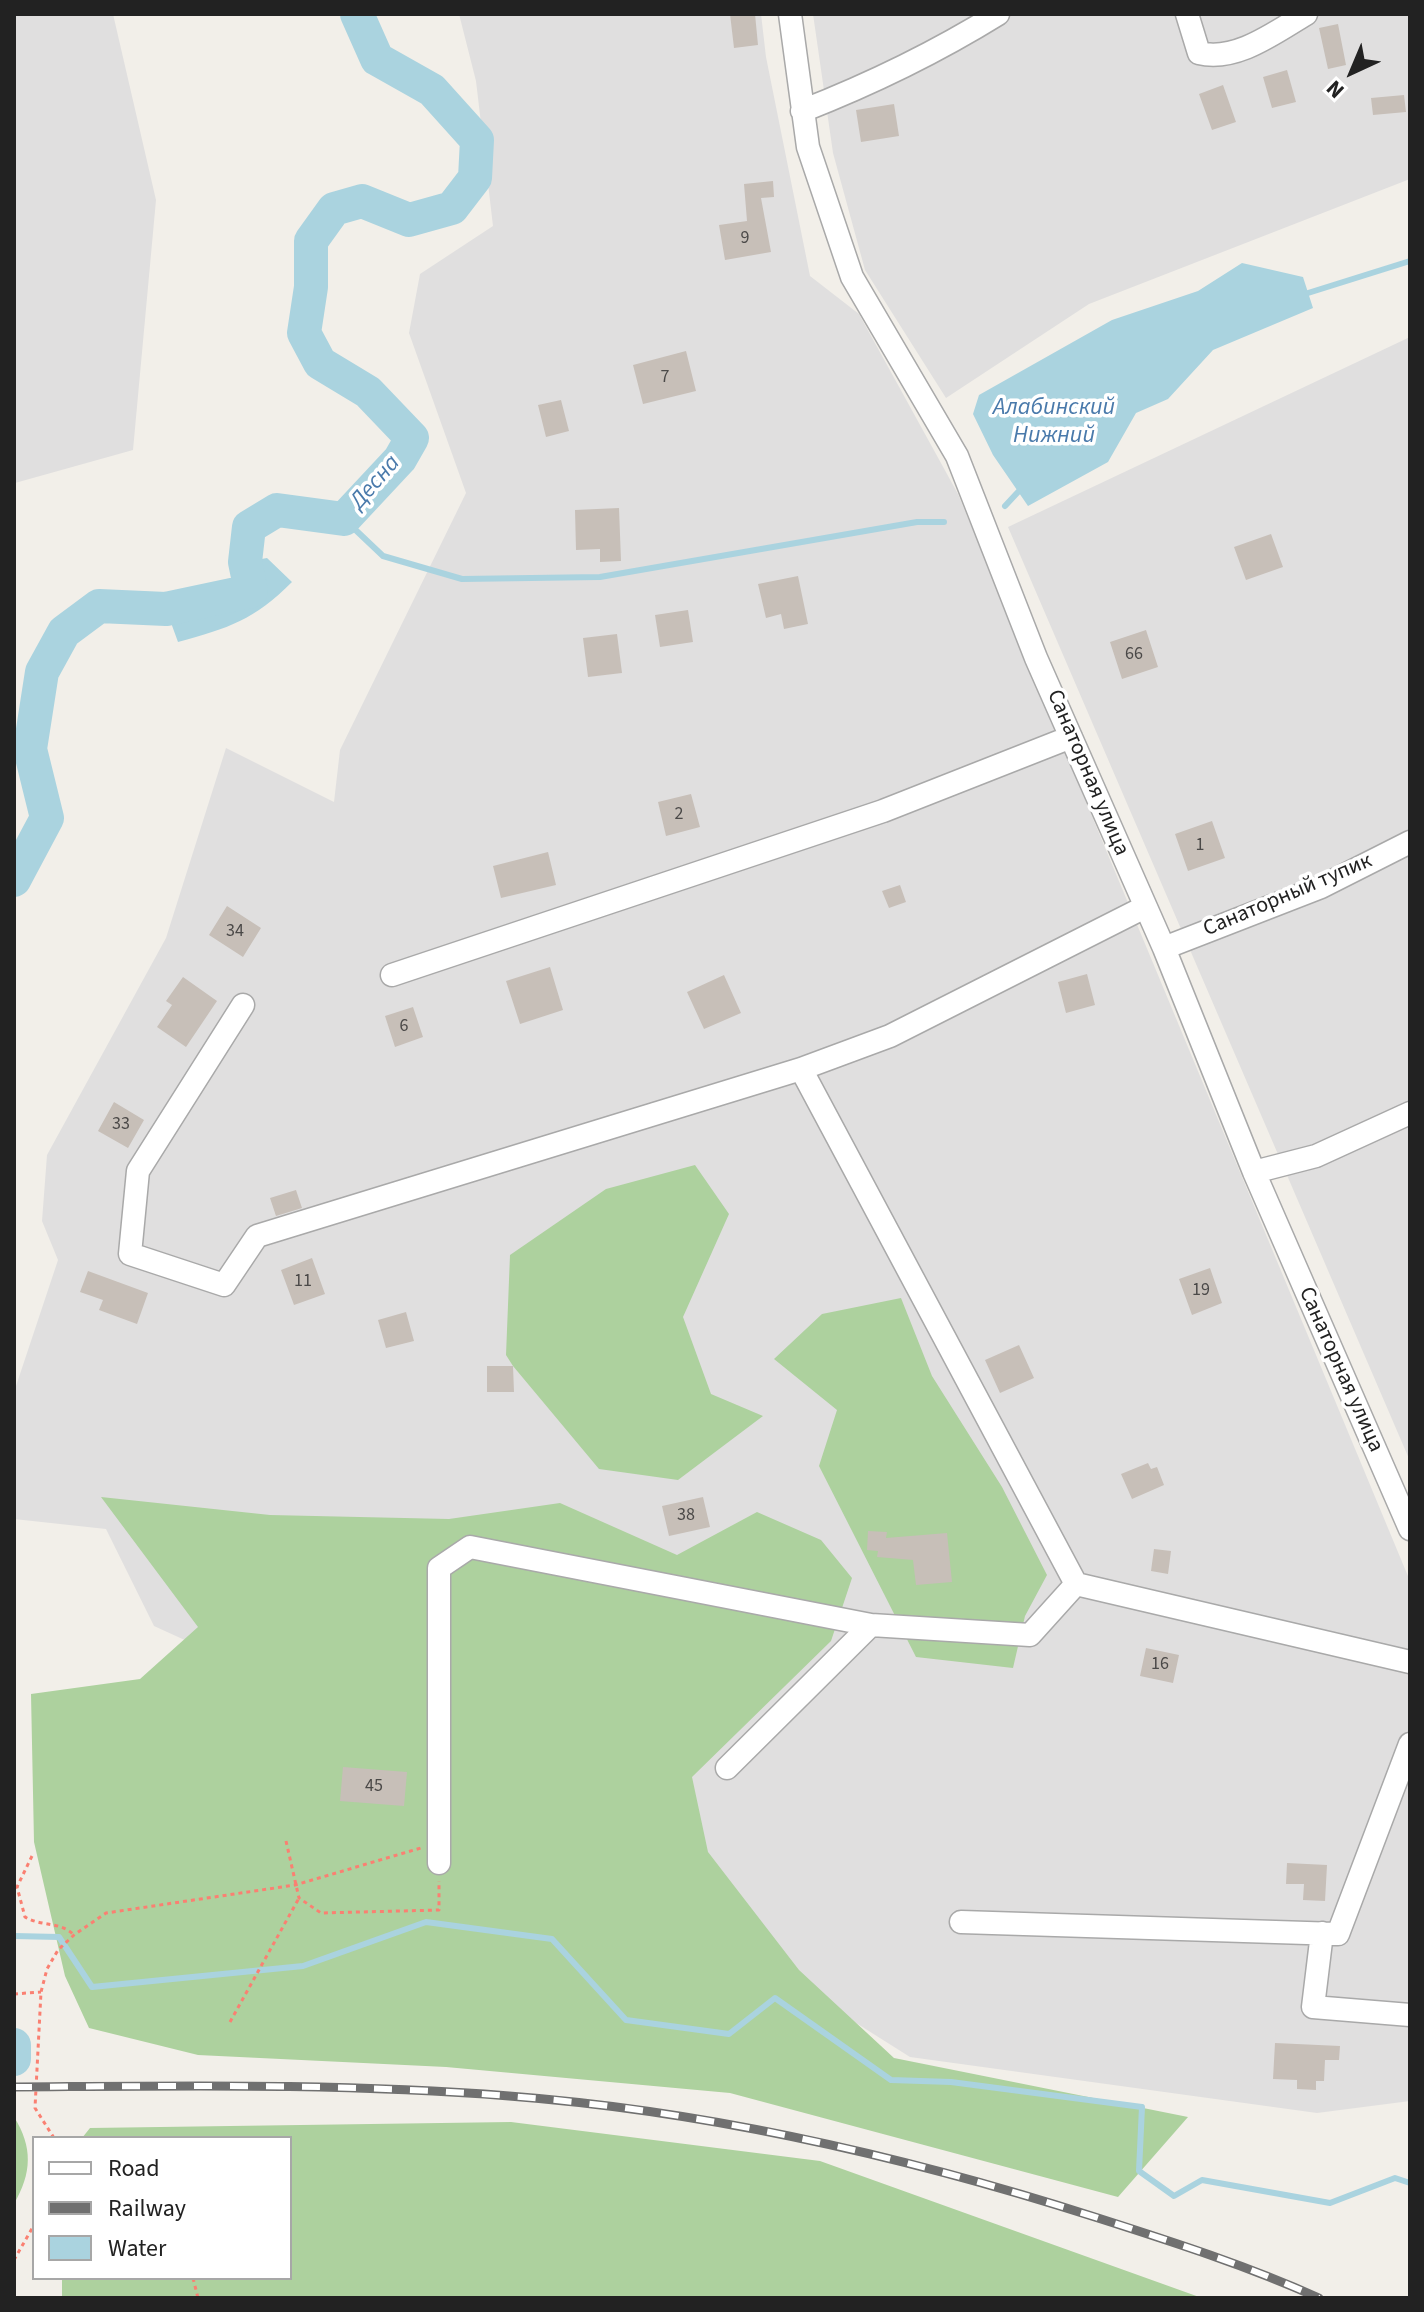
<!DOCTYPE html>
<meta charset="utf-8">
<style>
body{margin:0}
#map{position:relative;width:1424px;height:2312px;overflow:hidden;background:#f2efe9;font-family:"Source Sans 3",sans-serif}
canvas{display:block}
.frame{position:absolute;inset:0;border:16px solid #222;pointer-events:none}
.legend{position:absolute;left:32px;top:2136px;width:260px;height:144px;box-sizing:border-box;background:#fff;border:2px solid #a7a7a7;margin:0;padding:10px 14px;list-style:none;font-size:24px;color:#222}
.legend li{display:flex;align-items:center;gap:16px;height:40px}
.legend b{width:40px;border:2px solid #a7a7a7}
.north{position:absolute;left:1312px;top:32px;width:80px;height:80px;-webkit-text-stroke:6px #fff;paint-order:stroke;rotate:224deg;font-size:22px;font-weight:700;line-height:32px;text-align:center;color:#222}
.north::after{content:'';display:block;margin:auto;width:28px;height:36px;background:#222;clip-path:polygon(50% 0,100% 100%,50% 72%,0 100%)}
</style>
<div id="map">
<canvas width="1424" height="2312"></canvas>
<div class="frame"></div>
<ul class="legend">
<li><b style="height:10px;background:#fff"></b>Road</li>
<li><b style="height:10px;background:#707070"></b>Railway</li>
<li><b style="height:22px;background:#aad3df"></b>Water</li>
</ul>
<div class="north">N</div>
</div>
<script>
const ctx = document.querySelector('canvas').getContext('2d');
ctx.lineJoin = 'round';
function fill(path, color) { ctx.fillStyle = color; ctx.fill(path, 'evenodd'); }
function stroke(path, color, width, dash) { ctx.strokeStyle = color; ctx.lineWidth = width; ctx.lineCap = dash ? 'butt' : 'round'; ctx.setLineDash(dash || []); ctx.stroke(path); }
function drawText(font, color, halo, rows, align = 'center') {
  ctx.font = font + ' "Source Sans 3",sans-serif'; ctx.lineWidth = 7; ctx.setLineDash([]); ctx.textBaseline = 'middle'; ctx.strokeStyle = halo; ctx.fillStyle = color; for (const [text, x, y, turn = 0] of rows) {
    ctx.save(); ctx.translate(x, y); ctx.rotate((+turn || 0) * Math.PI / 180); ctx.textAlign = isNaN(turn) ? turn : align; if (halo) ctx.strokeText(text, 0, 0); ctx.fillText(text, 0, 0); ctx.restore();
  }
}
fill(new Path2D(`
 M14 14H113L156 200 133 450 15 483Z
 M459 14H761L766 57 810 276 859 314 958 494 1410 1581V2101L1317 2113 910 2057 704 1927 257 1673 154 1626 106 1529 14 1519V1392L58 1260 42 1221 47 1155 166 938 226 748 334 802 340 750 466 493 409 333 420 274 493 226 476 81Z
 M813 14H1410V179L1089 304 946 398 865 270 833 153Z
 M1410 337V1461L1008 527Z`), '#e0dfdf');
fill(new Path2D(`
 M695 1165 729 1214 683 1317 711 1394 763 1416 678 1480 599 1469 513 1366 506 1355 510 1255 606 1189Z
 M901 1298 932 1376 1002 1487 1047 1575 1025 1616 1013 1668 916 1657 819 1466 837 1410 774 1359 822 1314Z
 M101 1497 270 1515 449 1519 560 1503 677 1555 757 1512 821 1540 852 1578 831 1641 692 1777 708 1852 799 1970 894 2058 1188 2117 1118 2197 730 2093 446 2067 198 2055 89 2028 65 1976 34 1842 31 1694 140 1679 198 1627Z
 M14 2117C33 2147 32 2173 14 2204Z
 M511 2122 820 2161 1202 2298H62V2278H290V2138H82L90 2128Z`), '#add19e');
fill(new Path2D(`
 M1242 263 1303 277 1313 308 1213 350 1168 399 1136 413 1108 462 1028 506 993 455 973 414 979 395 1112 320 1198 291Z
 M267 558 292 582C254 620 229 628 178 642L166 609 250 591 245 562Z`), '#aad3df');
stroke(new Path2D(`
 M1308 293 1410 261
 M1005 506 1018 492
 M344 519 383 556 462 579 600 577 917 522H944
 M14 1936 59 1937 92 1987 303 1966 426 1922 552 1939 626 2020 729 2034 775 1998 891 2080 951 2082 1142 2107 1139 2171 1174 2196 1202 2180 1330 2203 1395 2178 1410 2183`), '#aad3df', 6);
stroke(new Path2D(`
 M14 880 47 818 30 749 42 672 64 632 99 606 166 609 251 591 245 562 249 527 277 510 344 519 400 459 412 438 368 392 320 363 304 333 311 287V241L334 209 362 201 409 220 452 208 475 178 477 140 432 90 377 59 357 14
 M14 2045V2059`), '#aad3df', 34);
fill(new Path2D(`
 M730 14H755L758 45 734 48Z
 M1338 24 1346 65 1328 69 1319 28Z
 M1287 70 1296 102 1272 108 1263 77Z
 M1223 85 1236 122 1212 130 1199 94Z
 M1404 95 1406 112 1373 115 1371 98Z
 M894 104 899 136 861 142 856 110Z
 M773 181 774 197 761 198 771 252 725 260 719 225 747 221 744 184Z
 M686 351 696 391 643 404 633 365Z
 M561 400 569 431 546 437 538 405Z
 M619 508 621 561 600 562V549L576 550 575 510Z
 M1271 534 1283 567 1246 580 1234 547Z
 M798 576 808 624 784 629 781 614 766 618 758 584Z
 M688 610 693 642 660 647 655 615Z
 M1146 630 1158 667 1122 679 1110 642Z
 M617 634 622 673 588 677 583 638Z
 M691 794 700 827 666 836 658 802Z
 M1212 821 1225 858 1188 871 1175 834Z
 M548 852 556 885 501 898 493 866Z
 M900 885 906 902 889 908 882 891Z
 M227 906 261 928 243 957 209 935Z
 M550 967 563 1010 520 1024 506 981Z
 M1087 974 1095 1005 1066 1013 1058 982Z
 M724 975 741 1013 704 1029 687 992Z
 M183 977 217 1001 186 1047 157 1027 172 1005 166 1001Z
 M413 1007 423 1037 395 1047 385 1016Z
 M114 1102 144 1120 128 1148 98 1131Z
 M296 1190 302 1208 276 1216 270 1198Z
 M312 1258 325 1294 294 1305 281 1270Z
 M1210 1268 1222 1303 1192 1315 1179 1279Z
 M88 1271 148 1293 137 1324 99 1310 103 1300 80 1292Z
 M406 1312 414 1341 386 1348 378 1320Z
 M1019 1345 1034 1378 1000 1393 985 1360Z
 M487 1366H513L514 1392H487Z
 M1148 1463 1151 1469 1157 1467 1164 1485 1132 1499 1121 1474Z
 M703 1497 710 1527 669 1536 662 1506Z
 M868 1531 887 1532 886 1538 947 1533 952 1582 916 1585 913 1560 877 1557 878 1551 867 1550Z
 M1154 1549 1171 1551 1168 1574 1151 1571Z
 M1146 1648 1179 1655 1173 1683 1140 1676Z
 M343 1767 407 1772 404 1806 340 1801Z
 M1287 1863 1327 1865 1325 1901 1303 1900 1304 1884H1286Z
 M1275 2043 1340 2046 1339 2060H1325L1324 2081H1316V2090L1297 2089V2080L1273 2079Z`), '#c7bfb8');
const minor = new Path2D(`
 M790 14 808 147 852 277 957 456 1036 658 1164 948 1254 1172 1410 1529
 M1187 14 1199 53C1236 62 1274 33 1306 14
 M802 111C871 84 935 53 998 14
 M1164 948 1321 887 1410 842
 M392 975 883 811 1071 737
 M243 1005 138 1171 130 1254 224 1285 257 1236 801 1069 890 1036 1145 907
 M801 1069 1076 1584 1410 1662
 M1254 1172 1316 1156 1410 1113
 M727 1768 871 1625 1030 1635 1076 1584
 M439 1863V1568L470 1547 871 1625
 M961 1922 1338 1934 1410 1744
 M1322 1933 1313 2007 1410 2015`);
stroke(minor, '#a9a9a9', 25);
stroke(new Path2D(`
 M286 1841 299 1898 321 1913 439 1910V1881
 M32 1856 17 1887 25 1917C42 1927 60 1921 74 1935
 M14 1994 41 1992
 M230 2022 299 1898
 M54 2138 35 2108 41 1992 47 1969 58 1950 74 1935 106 1913 295 1885 421 1848
 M14 2260 34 2225
 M193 2278 198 2298`), '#fa8072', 3, [4, 4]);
stroke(minor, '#fff', 22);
const rail = new Path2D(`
 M14 2087C179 2086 345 2083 509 2096 709 2111 908 2157 1098 2218 1173 2242 1248 2266 1319 2298`);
stroke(rail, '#707070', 9);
stroke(rail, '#fff', 6, [18]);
drawText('18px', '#4b4948', null, [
 ["9",745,239],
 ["7",665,378],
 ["66",1134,655],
 ["2",679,815],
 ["1",1200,846],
 ["34",235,932],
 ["6",404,1027],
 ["33",121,1125],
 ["11",303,1282],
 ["19",1201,1291],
 ["38",686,1516],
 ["16",1160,1665],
 ["45",374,1787]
]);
drawText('22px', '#222', '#fff', [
 ["Санаторная улица",1087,773,67],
 ["Санаторный тупик",1288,896,-23],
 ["Санаторная улица",1340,1370,66]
]);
drawText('italic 24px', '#4a7aab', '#fff', [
 ["Алабинский",1054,409],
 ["Нижний",1054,437],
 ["Десна",376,483,-49]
]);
</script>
